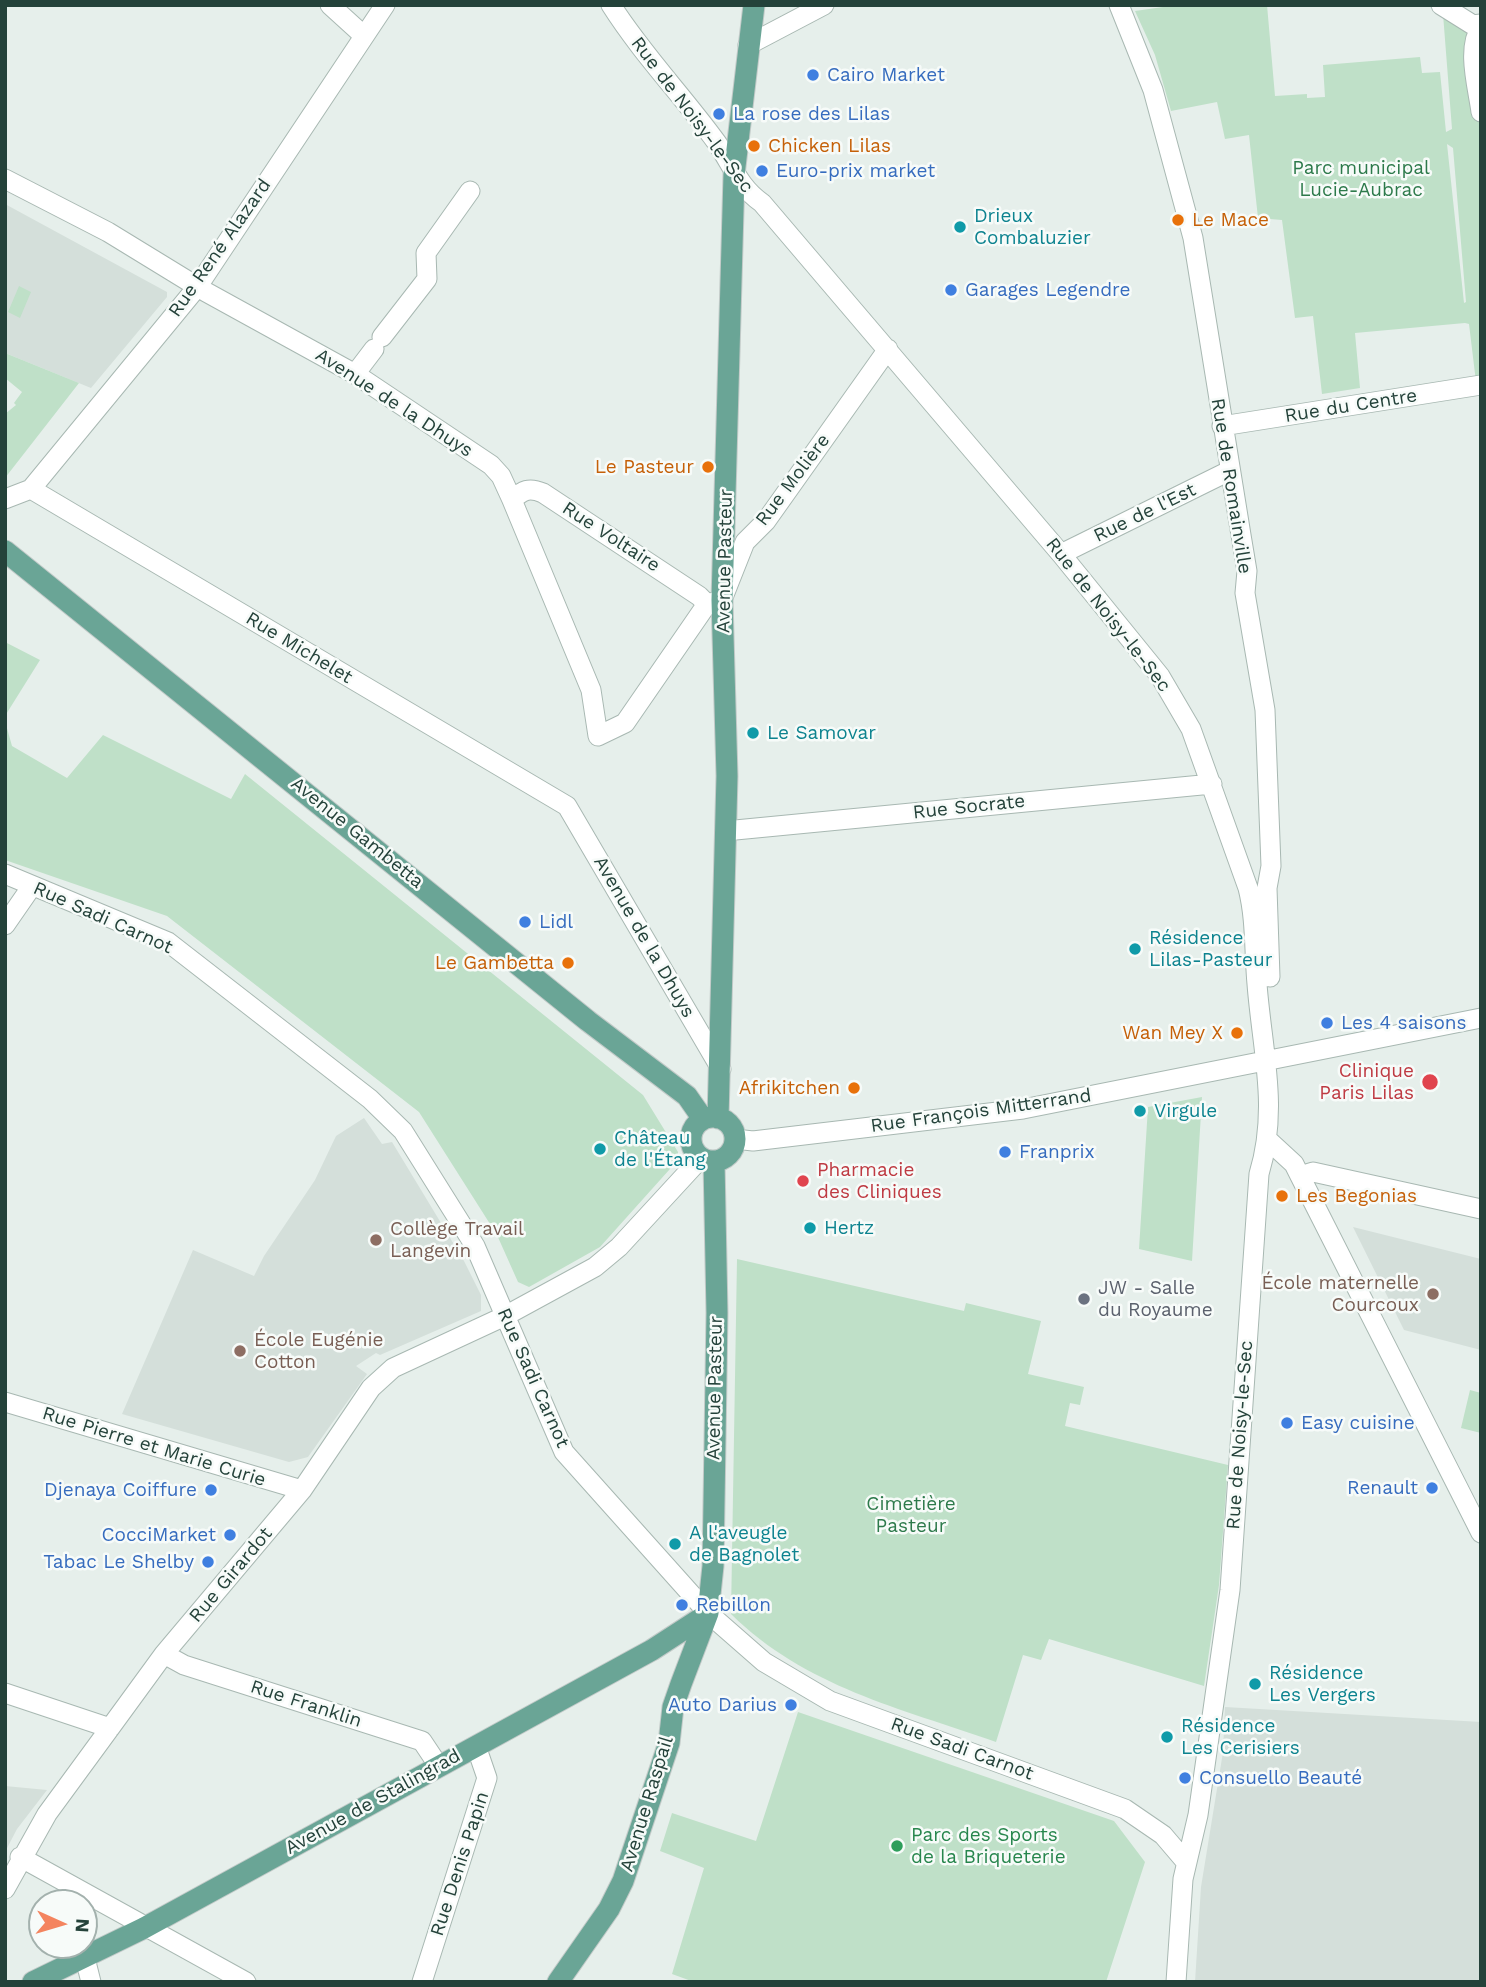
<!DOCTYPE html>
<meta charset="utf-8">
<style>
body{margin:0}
#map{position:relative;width:1486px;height:1987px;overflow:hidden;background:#e6efeb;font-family:"Work Sans",sans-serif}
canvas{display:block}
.frame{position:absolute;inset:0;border:7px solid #24423a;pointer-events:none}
.north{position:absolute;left:28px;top:1889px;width:70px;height:70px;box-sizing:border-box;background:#f7fbf9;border:2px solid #a3b1ad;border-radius:50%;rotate:94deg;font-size:19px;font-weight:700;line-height:28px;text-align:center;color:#24423a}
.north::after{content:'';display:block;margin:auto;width:24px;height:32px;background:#f4845f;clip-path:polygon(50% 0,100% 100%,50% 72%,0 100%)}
</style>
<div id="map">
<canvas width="1486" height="1987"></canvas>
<div class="frame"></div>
<div class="north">N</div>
</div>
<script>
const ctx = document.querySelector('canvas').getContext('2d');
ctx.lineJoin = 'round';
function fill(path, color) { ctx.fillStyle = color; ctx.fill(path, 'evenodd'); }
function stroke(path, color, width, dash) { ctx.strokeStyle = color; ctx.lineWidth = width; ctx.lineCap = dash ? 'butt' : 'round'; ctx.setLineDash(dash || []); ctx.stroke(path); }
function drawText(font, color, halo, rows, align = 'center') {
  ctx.font = font + ' "Work Sans",sans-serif'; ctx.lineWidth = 5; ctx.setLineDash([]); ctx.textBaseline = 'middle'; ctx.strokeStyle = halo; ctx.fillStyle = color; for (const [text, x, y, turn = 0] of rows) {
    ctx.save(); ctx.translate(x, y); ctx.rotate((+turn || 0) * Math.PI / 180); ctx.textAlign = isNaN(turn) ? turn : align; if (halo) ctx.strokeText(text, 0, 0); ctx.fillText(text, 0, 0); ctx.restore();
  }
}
fill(new Path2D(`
 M5 204 167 292V297L91 388 5 353Z
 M364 1118 382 1144 392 1142 464 1261 481 1295V1311L380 1355 376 1353 356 1366 367 1374 308 1457 289 1462 122 1414 193 1250 254 1276 264 1256 315 1180 336 1136Z
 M1353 1227 1481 1259V1350L1404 1330Z
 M1225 1707 1481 1722V1982H1195L1201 1887 1223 1752Z
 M5 1786 47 1790 17 1829 5 1852Z`), '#d4dfda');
fill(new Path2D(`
 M1177 5H1267L1275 96 1307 94V98L1325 97 1323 65 1420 57 1422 73 1440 72 1446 132 1452 129 1443 14 1469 28 1481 142V381L1476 382 1469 324 1465 323 1355 333 1360 388 1322 394 1313 316 1295 318 1282 220 1258 218 1249 135 1225 139 1217 102 1171 111 1155 55 1135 11ZM1447 144 1453 148 1466 302 1464 303Z
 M19 286 31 292 20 318 8 312Z
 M5 353 79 383 5 478V414L16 405 14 403 22 392 5 378Z
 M5 642 40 660 5 716Z
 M5 721 12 746 67 778 103 735 231 799 245 774 643 1095 678 1152V1160L600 1247 529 1287 518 1282 497 1235 419 1112 167 916 5 860Z
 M1202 1097 1192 1261 1139 1249 1148 1107Z
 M737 1259 964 1311 966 1303 1041 1321 1028 1374 1084 1387 1080 1405 1070 1403 1065 1426 1228 1465 1219 1585 1204 1686 1049 1639 1041 1660 1023 1655 996 1742C900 1708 805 1687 731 1614Z
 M1470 1390 1481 1393V1433L1461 1428Z
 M798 1712 1114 1821 1145 1862 1106 1982H694L672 1974 704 1868 660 1851 672 1813 756 1841Z`), '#bfe0c8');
const minor = new Path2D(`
 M330 5 363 35
 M611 5C642 54 683 96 717 143 732 165 739 187 762 203L1061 554 1160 676 1191 729 1248 888C1256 920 1254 951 1257 984 1262 1050 1279 1108 1259 1174L1230 1590 1198 1815 1183 1879 1176 1982
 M1119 5 1153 90 1193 238 1241 535 1247 571 1245 593 1265 710 1271 866 1267 888 1270 977
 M1441 5 1473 25 1481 24
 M1481 27C1466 48 1478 88 1481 112
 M748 45 824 5
 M5 179 108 232 206 292 355 374 491 465 501 476 512 500 591 690 598 736 625 723 707 604 722 600 745 542 766 521 888 349
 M382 337 427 279 426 253 470 191
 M355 374 374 349
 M1222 426 1481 385
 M31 489 567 806 721 1069
 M5 499 31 489 198 286 385 5
 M512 500C523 490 529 487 543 493L699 596 707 604
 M1061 554 1229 471
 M725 831 1212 784
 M5 874 168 942 370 1099 403 1131 475 1246 564 1452 708 1613 764 1662 830 1701 1125 1809 1163 1835 1186 1862
 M5 925 32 886
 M735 1139 753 1141 1023 1109 1481 1018
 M1269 1141 1294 1164 1300 1176 1481 1533
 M1300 1176 1313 1172 1481 1209
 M5 1402 302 1490
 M164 1654 184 1665 422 1741 438 1765
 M5 1693 110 1728
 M20 1857 246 1982
 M5 1889 47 1814 110 1728 164 1654 302 1490 371 1388 393 1368 505 1316 595 1267 619 1247 701 1158
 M85 1958 91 1982
 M422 1982 487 1778 476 1746`);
const major = new Path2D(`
 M5 551 588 1021 687 1096 703 1119
 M691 1139a22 22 0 1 1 44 0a22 22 0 1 1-44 0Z
 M718 1118 727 776 722 600 734 175 754 5
 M33 1982 144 1928 652 1650 706 1615
 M558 1982 609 1909 623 1881 669 1743 673 1707 681 1684 708 1613 713 1566 717 1313 714 1162`);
stroke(minor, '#a8b8b2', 21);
stroke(major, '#c2cac8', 23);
stroke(minor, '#fff', 19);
stroke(major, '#6aa596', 21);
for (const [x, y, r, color] of [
 [813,75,7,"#3f7fe0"],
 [719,114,7,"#3f7fe0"],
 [754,146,7,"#e8710a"],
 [762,171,7,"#3f7fe0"],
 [1178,220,7,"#e8710a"],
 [960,227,7,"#0f9aa8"],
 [951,290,7,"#3f7fe0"],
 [708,467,7,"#e8710a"],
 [753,733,7,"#0f9aa8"],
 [525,922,7,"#3f7fe0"],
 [1135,949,7,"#0f9aa8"],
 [568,963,7,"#e8710a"],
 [1327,1023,7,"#3f7fe0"],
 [1237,1033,7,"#e8710a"],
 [1430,1082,9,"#e0444e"],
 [854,1088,7,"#e8710a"],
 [1140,1111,7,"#0f9aa8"],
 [600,1149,7,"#0f9aa8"],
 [1005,1152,7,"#3f7fe0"],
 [803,1181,7,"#e0444e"],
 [1282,1196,7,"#e8710a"],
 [810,1228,7,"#0f9aa8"],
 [376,1240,7,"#8d6e63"],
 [1433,1294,7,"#8d6e63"],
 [1084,1299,7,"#6b7280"],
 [240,1351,7,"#8d6e63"],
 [1287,1423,7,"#3f7fe0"],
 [1432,1488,7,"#3f7fe0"],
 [211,1490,7,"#3f7fe0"],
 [230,1535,7,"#3f7fe0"],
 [675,1544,7,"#0f9aa8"],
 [208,1562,7,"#3f7fe0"],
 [682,1605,7,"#3f7fe0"],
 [1255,1684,7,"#0f9aa8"],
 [791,1705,7,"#3f7fe0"],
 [1167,1737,7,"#0f9aa8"],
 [1185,1778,7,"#3f7fe0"],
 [897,1846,7,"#2e9e5b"]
]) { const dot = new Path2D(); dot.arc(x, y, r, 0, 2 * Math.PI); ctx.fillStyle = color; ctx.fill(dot); stroke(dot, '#f7fbf9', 2.5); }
drawText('19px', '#366cbe', '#f7fbf9', [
 ["Cairo Market",827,75],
 ["La rose des Lilas",733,114],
 ["Euro-prix market",776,171],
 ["Garages Legendre",965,290],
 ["Lidl",539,922],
 ["Les 4 saisons",1341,1023],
 ["Franprix",1019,1152],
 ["Easy cuisine",1301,1423],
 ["Renault",1418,1488,"right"],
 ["Djenaya Coiffure",197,1490,"right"],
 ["CocciMarket",216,1535,"right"],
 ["Tabac Le Shelby",194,1562,"right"],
 ["Rebillon",696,1605],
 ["Auto Darius",777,1705,"right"],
 ["Consuello Beauté",1199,1778]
], 'left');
drawText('19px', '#24423a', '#f7fbf9', [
 ["Rue de Noisy-le-Sec",692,115,53],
 ["Rue René Alazard",220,248,-55],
 ["Avenue de la Dhuys",394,403,33],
 ["Rue du Centre",1351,406,-9],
 ["Rue Molière",793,480,-53],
 ["Rue de Romainville",1231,486,81],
 ["Rue de l'Est",1145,513,-26],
 ["Rue Voltaire",611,537,33],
 ["Avenue Pasteur",725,561,-89],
 ["Rue de Noisy-le-Sec",1108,615,52],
 ["Rue Michelet",299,648,31],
 ["Rue Socrate",969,807,-6],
 ["Avenue Gambetta",357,833,39],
 ["Rue Sadi Carnot",103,918,24],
 ["Avenue de la Dhuys",644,937,60],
 ["Rue François Mitterrand",981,1111,-8],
 ["Rue Sadi Carnot",533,1378,66],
 ["Avenue Pasteur",715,1388,-89],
 ["Rue de Noisy-le-Sec",1240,1435,-86],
 ["Rue Pierre et Marie Curie",154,1447,17],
 ["Rue Girardot",231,1575,-50],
 ["Rue Franklin",306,1704,18],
 ["Rue Sadi Carnot",962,1749,20],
 ["Avenue de Stalingrad",373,1802,-29],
 ["Avenue Raspail",647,1804,-73],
 ["Rue Denis Papin",460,1864,-72]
]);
drawText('19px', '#c56008', '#f7fbf9', [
 ["Chicken Lilas",768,146,"left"],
 ["Le Mace",1192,220,"left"],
 ["Le Pasteur",694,467],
 ["Le Gambetta",554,963],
 ["Wan Mey X",1223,1033],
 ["Afrikitchen",840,1088],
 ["Les Begonias",1296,1196,"left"]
], 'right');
drawText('19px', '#2d7a4b', '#f7fbf9', [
 ["Parc municipal",1361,168],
 ["Lucie-Aubrac",1361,190],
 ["Cimetière",911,1504],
 ["Pasteur",911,1526]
]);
drawText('19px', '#0d838f', '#f7fbf9', [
 ["Drieux",974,216],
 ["Combaluzier",974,238],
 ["Le Samovar",767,733],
 ["Résidence",1149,938],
 ["Lilas-Pasteur",1149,960],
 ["Virgule",1154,1111],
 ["Château",614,1138],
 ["de l'Étang",614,1160],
 ["Hertz",824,1228],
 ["A l'aveugle",689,1533],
 ["de Bagnolet",689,1555],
 ["Résidence",1269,1673],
 ["Les Vergers",1269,1695],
 ["Résidence",1181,1726],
 ["Les Cerisiers",1181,1748]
], 'left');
drawText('19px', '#be3a42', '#f7fbf9', [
 ["Clinique",1414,1071],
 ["Paris Lilas",1414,1093],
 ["Pharmacie",817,1170,"left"],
 ["des Cliniques",817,1192,"left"]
], 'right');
drawText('19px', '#785e54', '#f7fbf9', [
 ["Collège Travail",390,1229],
 ["Langevin",390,1251],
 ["École maternelle",1419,1283,"right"],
 ["Courcoux",1419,1305,"right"],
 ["École Eugénie",254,1340],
 ["Cotton",254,1362]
], 'left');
drawText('19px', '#5b616d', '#f7fbf9', [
 ["JW - Salle",1098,1288],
 ["du Royaume",1098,1310]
], 'left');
drawText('19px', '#27864d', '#f7fbf9', [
 ["Parc des Sports",911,1835],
 ["de la Briqueterie",911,1857]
], 'left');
</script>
